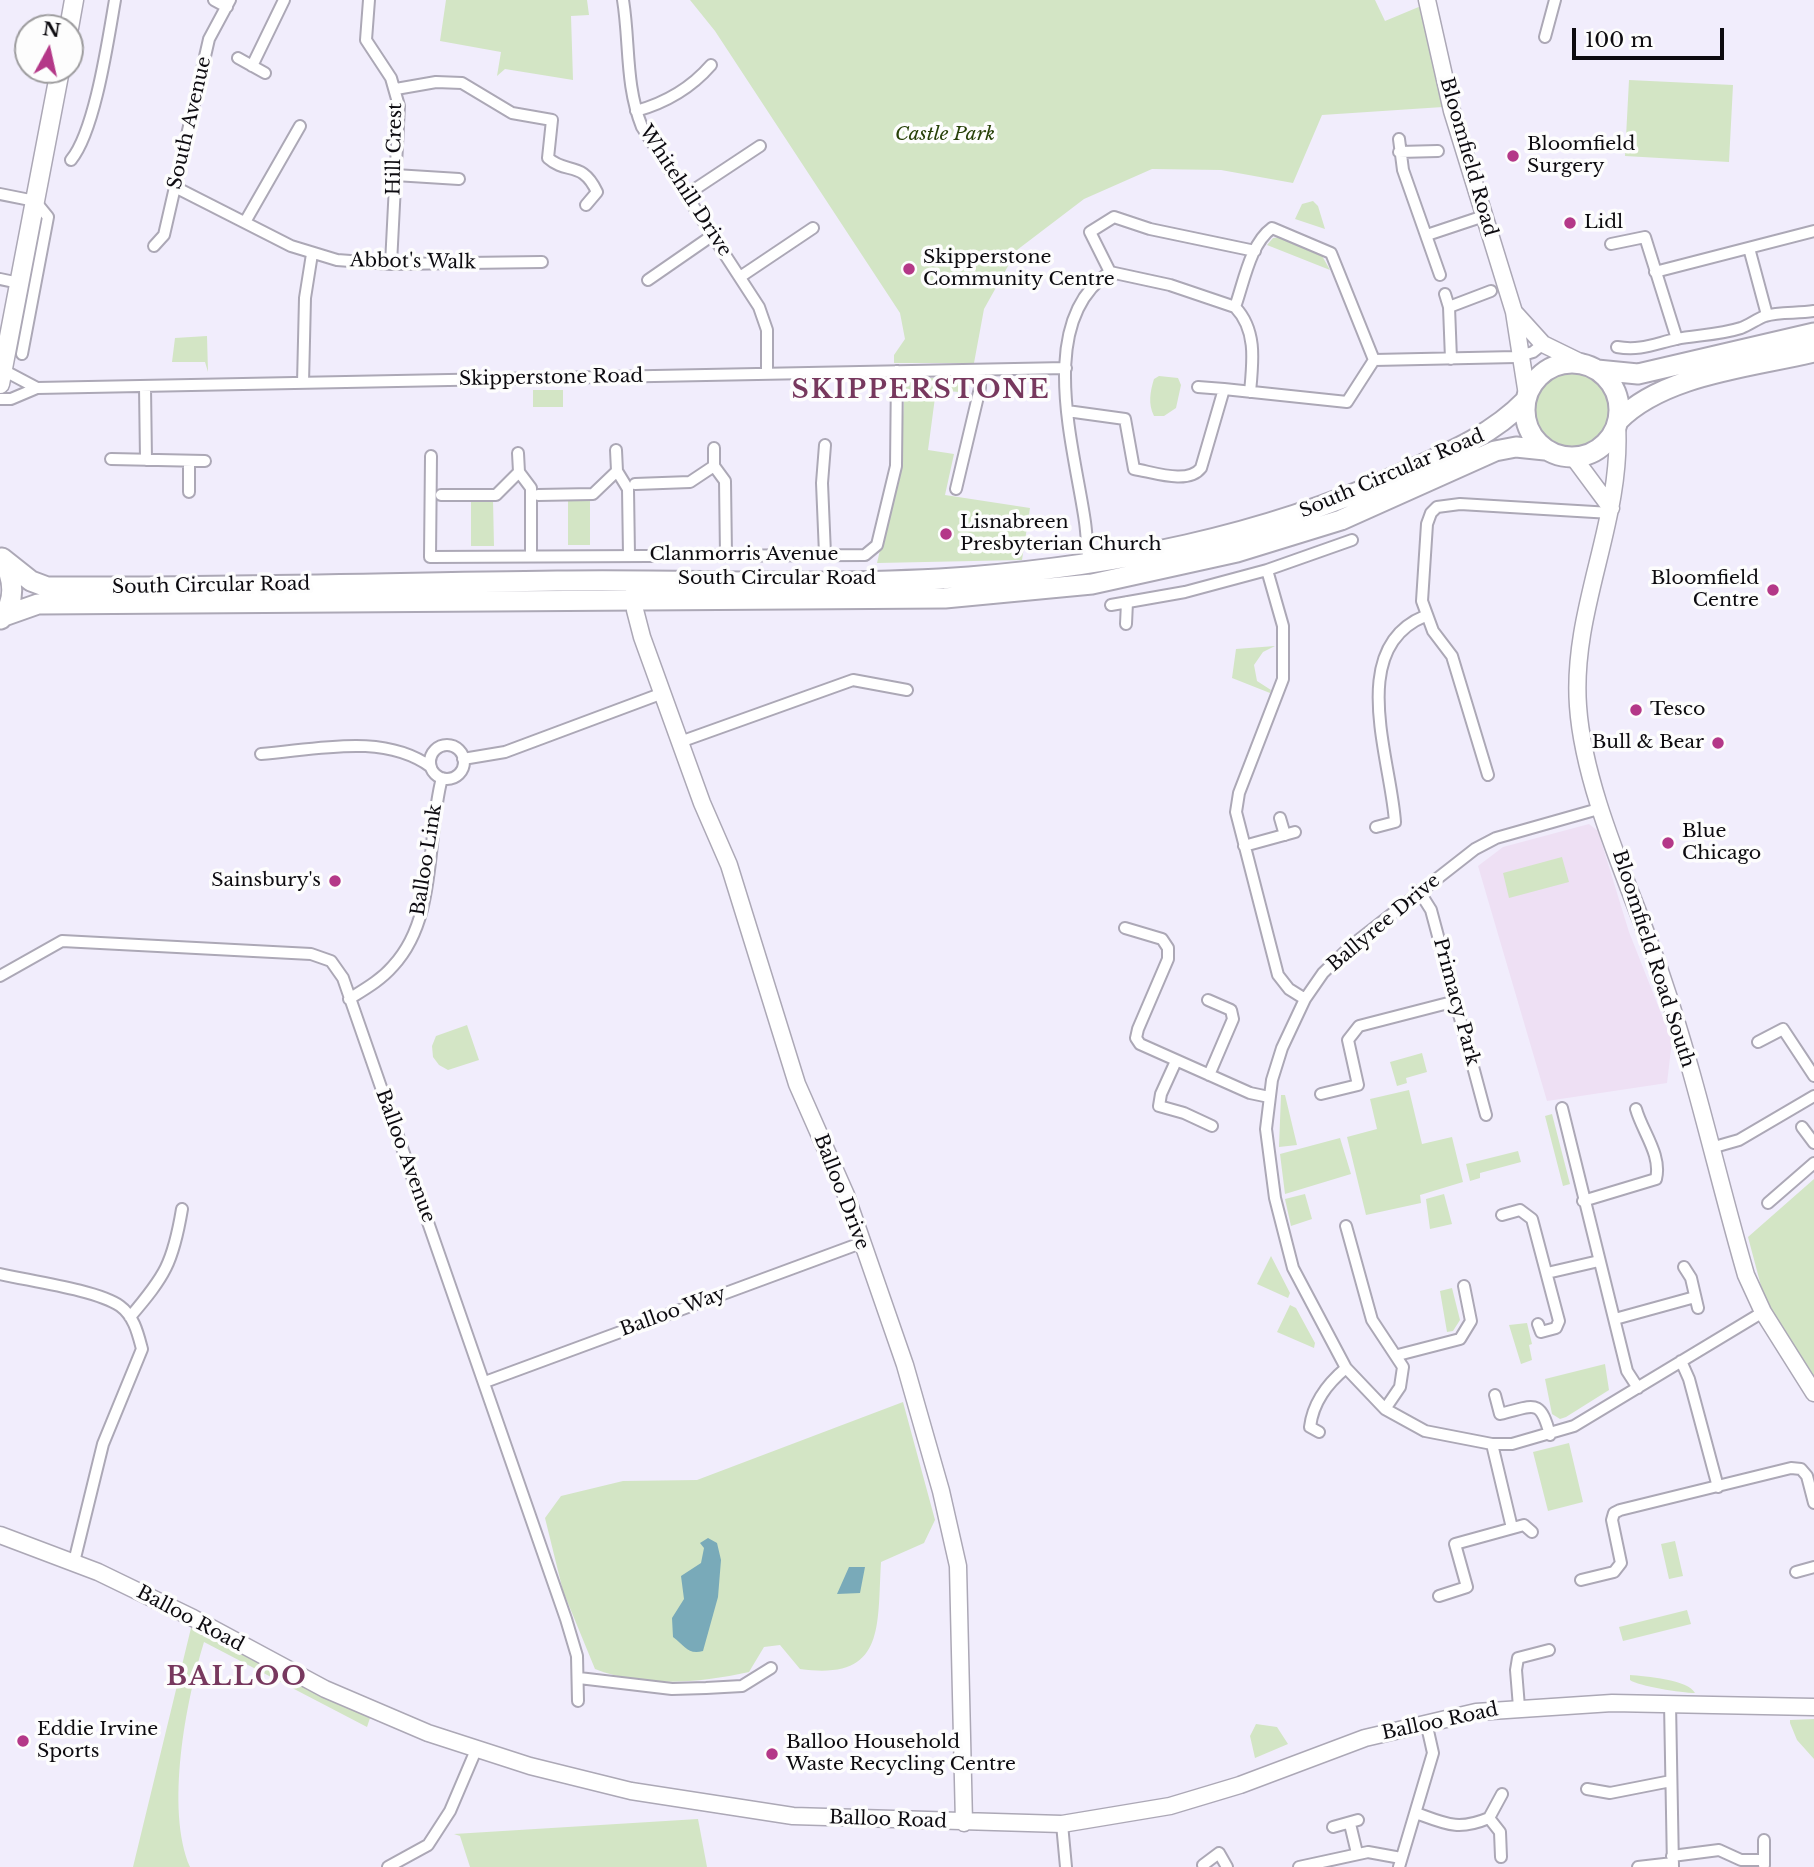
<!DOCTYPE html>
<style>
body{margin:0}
#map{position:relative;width:1814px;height:1867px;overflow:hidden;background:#f1edfc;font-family:"Libre Baskerville",serif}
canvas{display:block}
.north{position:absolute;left:14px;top:14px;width:70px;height:70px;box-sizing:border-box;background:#fdfdfd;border:2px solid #9d9c9e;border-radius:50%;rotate:8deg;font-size:19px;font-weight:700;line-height:28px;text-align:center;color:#0d0b10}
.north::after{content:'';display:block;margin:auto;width:24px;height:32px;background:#b43888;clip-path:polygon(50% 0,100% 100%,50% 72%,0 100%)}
.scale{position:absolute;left:1572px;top:28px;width:152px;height:32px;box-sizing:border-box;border:4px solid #0d0b10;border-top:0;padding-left:9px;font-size:21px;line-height:24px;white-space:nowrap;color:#0d0b10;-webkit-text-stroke:5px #fdfdfd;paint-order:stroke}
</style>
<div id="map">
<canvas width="1814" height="1867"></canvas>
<div class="north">N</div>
<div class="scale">100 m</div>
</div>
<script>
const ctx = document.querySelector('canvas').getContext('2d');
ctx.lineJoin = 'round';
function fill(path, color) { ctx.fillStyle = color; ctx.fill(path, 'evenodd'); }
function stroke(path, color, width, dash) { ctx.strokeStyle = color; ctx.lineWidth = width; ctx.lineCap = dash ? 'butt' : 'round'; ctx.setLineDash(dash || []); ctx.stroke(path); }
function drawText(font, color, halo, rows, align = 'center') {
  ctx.font = font + ' "Libre Baskerville",serif'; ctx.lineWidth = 7; ctx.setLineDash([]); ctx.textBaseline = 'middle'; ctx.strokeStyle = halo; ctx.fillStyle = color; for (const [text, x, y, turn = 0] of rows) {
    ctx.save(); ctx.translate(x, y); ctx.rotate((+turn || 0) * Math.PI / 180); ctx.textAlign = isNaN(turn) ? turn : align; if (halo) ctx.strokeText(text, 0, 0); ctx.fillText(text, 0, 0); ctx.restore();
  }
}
fill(new Path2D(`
 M1589 824 1598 831 1629 932 1672 1041 1667 1083 1547 1101 1478 866 1503 847Z`), '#eee0f4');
fill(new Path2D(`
 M446 0H587L589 15 571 16 573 80 505 69 497 76 501 52 440 41Z
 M690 0H1375L1385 21 1421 6 1443 107 1322 115 1293 183 1221 170 1152 169 1084 199 1017 250 984 309 974 363H894V355L905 339 900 313 715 31Z
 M1629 80 1733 85 1729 162 1625 156Z
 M1313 201 1318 206 1325 229 1295 219 1302 204Z
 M1281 237 1321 254 1330 270 1267 245 1273 238Z
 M207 336 208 372 205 362H172L175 338Z
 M1532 410a39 39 0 1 1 78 0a39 39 0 1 1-78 0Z
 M1159 376 1178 378 1181 385 1176 408 1164 416H1154C1148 404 1150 392 1154 379Z
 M913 378H968L959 392 936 390 928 450 954 454 945 495 1030 508 1022 560 877 563 900 465 905 386Z
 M533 390H563V407H533Z
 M471 500H493L494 546H471Z
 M568 500H590V545H568Z
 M1275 646 1263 652 1254 665 1257 681 1271 690 1270 693 1232 678 1236 649Z
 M1562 857 1569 882 1509 898 1503 873Z
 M467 1025 479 1060 448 1070 439 1065 433 1057 432 1046 436 1036Z
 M1422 1053 1427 1072 1406 1078 1407 1083 1397 1086 1390 1062Z
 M1409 1090 1422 1144 1452 1137 1463 1182 1420 1195 1421 1203 1366 1215 1347 1137 1377 1129 1370 1099Z
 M1281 1095H1285L1297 1145 1279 1147Z
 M1552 1114 1570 1184 1563 1186 1545 1116Z
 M1340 1138 1351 1174 1285 1194 1280 1154Z
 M1518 1151 1521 1162 1480 1173V1178L1470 1181 1466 1164Z
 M1814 1179V1384L1769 1316 1748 1237Z
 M1305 1194 1312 1219 1291 1226 1285 1199Z
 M1444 1194 1452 1224 1430 1229 1426 1199Z
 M1271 1256 1290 1293 1288 1298 1257 1284Z
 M1452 1288 1460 1320 1453 1331 1447 1332 1440 1291Z
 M1290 1305 1296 1308 1315 1343 1314 1348 1277 1332Z
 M1527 1323 1532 1344 1529 1345 1532 1360 1521 1364 1509 1325Z
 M1605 1364 1609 1390 1566 1417 1560 1419 1552 1414 1545 1379Z
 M903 1402 935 1520 924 1543 881 1562C877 1627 886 1681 800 1669L780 1645 764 1647 749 1672C699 1683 643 1688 595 1669L563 1591 545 1518 561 1496 623 1481 697 1480Z
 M1569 1443 1583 1502 1548 1511 1533 1452Z
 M1675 1541 1683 1576 1669 1579 1661 1544Z
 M1687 1610 1691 1624 1623 1641 1619 1627Z
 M197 1626 370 1718 367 1727 204 1642C186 1701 165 1809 190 1867H133L191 1628Z
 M1630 1675C1645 1676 1689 1680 1695 1693 1682 1693 1638 1686 1630 1680Z
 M1814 1719V1759L1797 1740 1790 1723V1720Z
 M1256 1724 1277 1727 1288 1744 1255 1758 1250 1736Z
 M698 1819 707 1867H470L460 1836 454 1834Z`), '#d3e5c5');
fill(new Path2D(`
 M708 1538 717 1543 721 1560 718 1597 703 1651C688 1655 685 1646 673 1637L672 1618 684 1599 681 1576 701 1563 704 1548 700 1543Z
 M849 1567H865L860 1593 837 1594Z`), '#79aab9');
const street = new Path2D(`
 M214 0 227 7
 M369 0 366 40 391 78 399 106 391 264
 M623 0C630 43 625 85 642 127L759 307 767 330V374
 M1545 37 1555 0
 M238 58 265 73
 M252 66 284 0
 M396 89 436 82 462 83 512 113 552 120 548 158C567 175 582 160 597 192L586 205
 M636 111C665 103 691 88 711 65
 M1399 139 1403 170 1440 275
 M1399 152 1438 151
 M71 160C95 131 108 40 115 0
 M395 175 459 179
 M175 187 291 246 337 260 391 264 542 262
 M0 194 35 201 48 217 22 354
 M686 195 760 146
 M245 222 300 126
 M1427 235 1484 216
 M1611 244 1645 237 1677 339
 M154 246 164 235 209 39 230 0
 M1749 248 1767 315
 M1110 272 1090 232 1114 217 1150 229 1255 251
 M1655 272 1814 231
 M740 277 813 228
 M0 279 19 283
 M648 280 713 235
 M1445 294 1449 307 1451 359
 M1235 307C1244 282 1250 244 1272 228L1331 253 1374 360 1516 357 1533 352 1543 344
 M1449 307 1491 291
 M1617 347C1640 351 1654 344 1676 339 1697 335 1719 335 1741 328 1749 325 1757 319 1765 316 1780 311 1798 314 1814 311
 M3 370 37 388
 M303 383 305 298 312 254
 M145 387 146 460
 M1198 387 1224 389
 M0 399H11L37 388 1066 368
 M1067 411 1125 419 1134 469C1153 472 1188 485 1201 468L1224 389 1347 402 1374 360
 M714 448V466L725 481 726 555
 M616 450 617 471 628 489 629 555
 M518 453 519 472 531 488V556
 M431 456 430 557 865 555 877 545 896 466 897 371
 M111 459 205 461
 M635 484 690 482 714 466
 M956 489 980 388V370
 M189 492V461
 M441 495H496L519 472
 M538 495 593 494 617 471
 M825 554 822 483 825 445
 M1089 565C1087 550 1087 536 1085 522 1075 450 1034 321 1110 272L1170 285 1235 307C1257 330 1253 361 1250 392
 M1111 605 1185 592 1267 570
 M1126 624 1127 602
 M680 742 853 680 907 690
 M430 762a17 17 0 1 1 34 0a17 17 0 1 1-34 0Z
 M261 754C315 750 383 732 431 767
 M463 759 505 752 663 693
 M1488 775 1452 656 1433 631 1422 601 1427 524 1431 513 1437 507 1460 504 1611 513
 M1602 808 1496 838 1475 849 1351 946 1323 973 1305 999 1282 1048 1272 1080 1266 1129 1275 1198 1293 1268 1346 1368 1385 1409 1425 1431 1492 1444H1512L1574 1426 1763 1312
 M1280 818 1285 835
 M1376 827 1395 822C1391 759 1346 648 1425 616
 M1244 846 1295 832
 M1419 891 1431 910 1486 1115
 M1125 928 1162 939 1168 948V959L1138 1029 1136 1038 1140 1044 1250 1093 1269 1097
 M0 976 62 941 311 954 331 961 343 978 566 1619 577 1656 578 1701
 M349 999C365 989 381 980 393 966 438 918 426 837 442 778
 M1305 999 1289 989 1278 975 1236 812 1239 793 1283 679V626L1267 570 1352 540
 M1208 1000 1231 1010 1233 1019 1209 1075
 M1758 1042 1783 1029 1814 1076
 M1176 1061 1161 1094 1159 1106 1184 1113 1212 1126
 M1321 1094 1358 1085 1348 1040 1359 1026 1456 1001
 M1562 1108 1627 1371 1638 1388
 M1802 1127 1814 1143
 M1711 1148 1739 1140 1814 1096
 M1583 1201 1656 1179C1662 1155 1642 1131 1636 1109
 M1768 1203 1814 1163
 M1502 1215 1520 1210 1532 1219 1559 1321 1556 1328 1541 1332 1538 1324
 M1346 1226 1372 1320 1403 1367 1400 1387 1385 1409
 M1684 1267 1691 1278 1698 1308
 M1547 1273 1599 1261
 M0 1274C30 1281 97 1290 120 1306 134 1316 138 1334 142 1349L103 1444 74 1562
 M130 1317C165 1276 173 1263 182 1209
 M1615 1319 1695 1297
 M1398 1355 1460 1339 1471 1321 1464 1286
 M1681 1361 1689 1379 1718 1487
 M485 1382 861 1243
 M1495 1395 1500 1414C1534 1406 1540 1397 1550 1435
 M1319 1432 1310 1427C1313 1402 1327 1384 1346 1368
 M1492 1444 1512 1528
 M1796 1572 1814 1567
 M1581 1580 1614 1572 1621 1563 1612 1520 1614 1513 1620 1510 1791 1468 1801 1469 1807 1476 1814 1503
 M1439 1596 1467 1587 1455 1544 1524 1525 1532 1532
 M579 1678 672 1689 706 1688 742 1686 771 1668
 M1670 1703 1673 1867
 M1519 1707 1516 1670 1518 1658 1549 1650
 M1587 1789 1610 1793 1671 1781
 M1416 1813C1446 1824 1458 1831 1489 1818L1502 1794
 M1489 1818 1500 1832 1501 1857
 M1062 1824 1066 1867
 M1350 1824 1357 1853
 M1333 1827 1358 1820
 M1672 1856 1719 1850 1741 1860H1763
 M1203 1865 1219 1853 1227 1867
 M1764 1865V1840
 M388 1867 428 1845 450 1811 476 1750
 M1299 1867 1368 1852 1401 1858
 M1399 1867 1433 1753 1426 1722
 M1638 1867 1673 1863`);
const secondary = new Path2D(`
 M1427 0 1452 111 1514 312 1527 395
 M1514 312 1543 344 1584 364
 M1617 425C1623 521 1571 609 1578 706 1584 792 1633 892 1661 974 1695 1073 1717 1175 1746 1275L1763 1312 1814 1393
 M1574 458 1611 508
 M634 588 635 610 642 637 702 803 729 865 797 1084 846 1195 905 1365 941 1491 958 1566 964 1823
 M0 1535 98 1572 193 1618 325 1689 428 1733 530 1766 631 1791 793 1816 1062 1824 1170 1806 1240 1785 1365 1738 1476 1712 1612 1703 1814 1707`);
const primary = new Path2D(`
 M69 28 74 0
 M0 384 60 70`);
const highway = new Path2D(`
 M1525 410a47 47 0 1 1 94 0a47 47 0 1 1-94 0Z
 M1597 370 1638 374 1814 333
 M1618 421C1664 374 1752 367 1814 352
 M2 558 31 581 47 587C218 588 387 583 557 581 693 579 834 587 969 577 1116 565 1260 537 1396 476 1443 455 1489 438 1526 400
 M4 616 38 604 945 598 1092 584 1237 552 1341 520 1495 451 1516 447 1545 450
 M1 619C16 601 14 579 3 560`);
stroke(street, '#aca8b6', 14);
stroke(secondary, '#aca8b6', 19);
stroke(primary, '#aca8b6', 21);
stroke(highway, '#aca8b6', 23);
stroke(street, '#fff', 10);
stroke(secondary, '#fff', 16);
stroke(primary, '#fff', 18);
stroke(highway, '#fff', 19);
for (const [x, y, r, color] of [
 [1513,156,7,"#b43888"],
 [1570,223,7,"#b43888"],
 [909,269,7,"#b43888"],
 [946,534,7,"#b43888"],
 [1773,590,7,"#b43888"],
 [1636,710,7,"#b43888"],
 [1718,743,7,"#b43888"],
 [1668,843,7,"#b43888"],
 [335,881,7,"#b43888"],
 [23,1741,7,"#b43888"],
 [772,1754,7,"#b43888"]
]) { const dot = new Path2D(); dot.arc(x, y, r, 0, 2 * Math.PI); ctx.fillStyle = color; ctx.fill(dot); stroke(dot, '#fdfdfd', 2.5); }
drawText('19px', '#0d0b10', '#fdfdfd', [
 ["South Avenue",190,123,-77],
 ["Hill Crest",395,149,-89],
 ["Bloomfield Road",1468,157,74],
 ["Whitehill Drive",685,191,57],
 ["Abbot's Walk",413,262,1],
 ["Skipperstone Road",551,378,-1],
 ["South Circular Road",1392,474,-23],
 ["Clanmorris Avenue",744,555],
 ["South Circular Road",777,579],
 ["South Circular Road",211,586,-1],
 ["Balloo Link",427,860,-81],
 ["Ballyree Drive",1384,923,-40],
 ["Bloomfield Road South",1653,959,72],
 ["Primacy Park",1456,1002,75],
 ["Balloo Avenue",405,1156,70],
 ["Balloo Drive",841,1192,69],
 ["Balloo Way",673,1312,-20],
 ["Balloo Road",190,1619,28],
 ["Balloo Road",1440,1722,-12],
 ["Balloo Road",888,1820,2]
]);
drawText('italic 19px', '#274008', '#fdfdfd', [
 ["Castle Park",945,135]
]);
drawText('19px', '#0d0b10', '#fdfdfd', [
 ["Bloomfield",1527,145],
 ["Surgery",1527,167],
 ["Lidl",1584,223],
 ["Skipperstone",923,258],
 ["Community Centre",923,280],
 ["Lisnabreen",960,523],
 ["Presbyterian Church",960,545],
 ["Bloomfield",1759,579,"right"],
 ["Centre",1759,601,"right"],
 ["Tesco",1650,710],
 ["Bull & Bear",1704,743,"right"],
 ["Blue",1682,832],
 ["Chicago",1682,854],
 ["Sainsbury's",321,881,"right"],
 ["Eddie Irvine",37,1730],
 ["Sports",37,1752],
 ["Balloo Household",786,1743],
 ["Waste Recycling Centre",786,1765]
], 'left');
ctx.letterSpacing = '2px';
drawText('bold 26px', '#77385e', '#fdfdfd', [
 ["SKIPPERSTONE",921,391],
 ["BALLOO",237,1678]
]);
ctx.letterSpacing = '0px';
</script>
